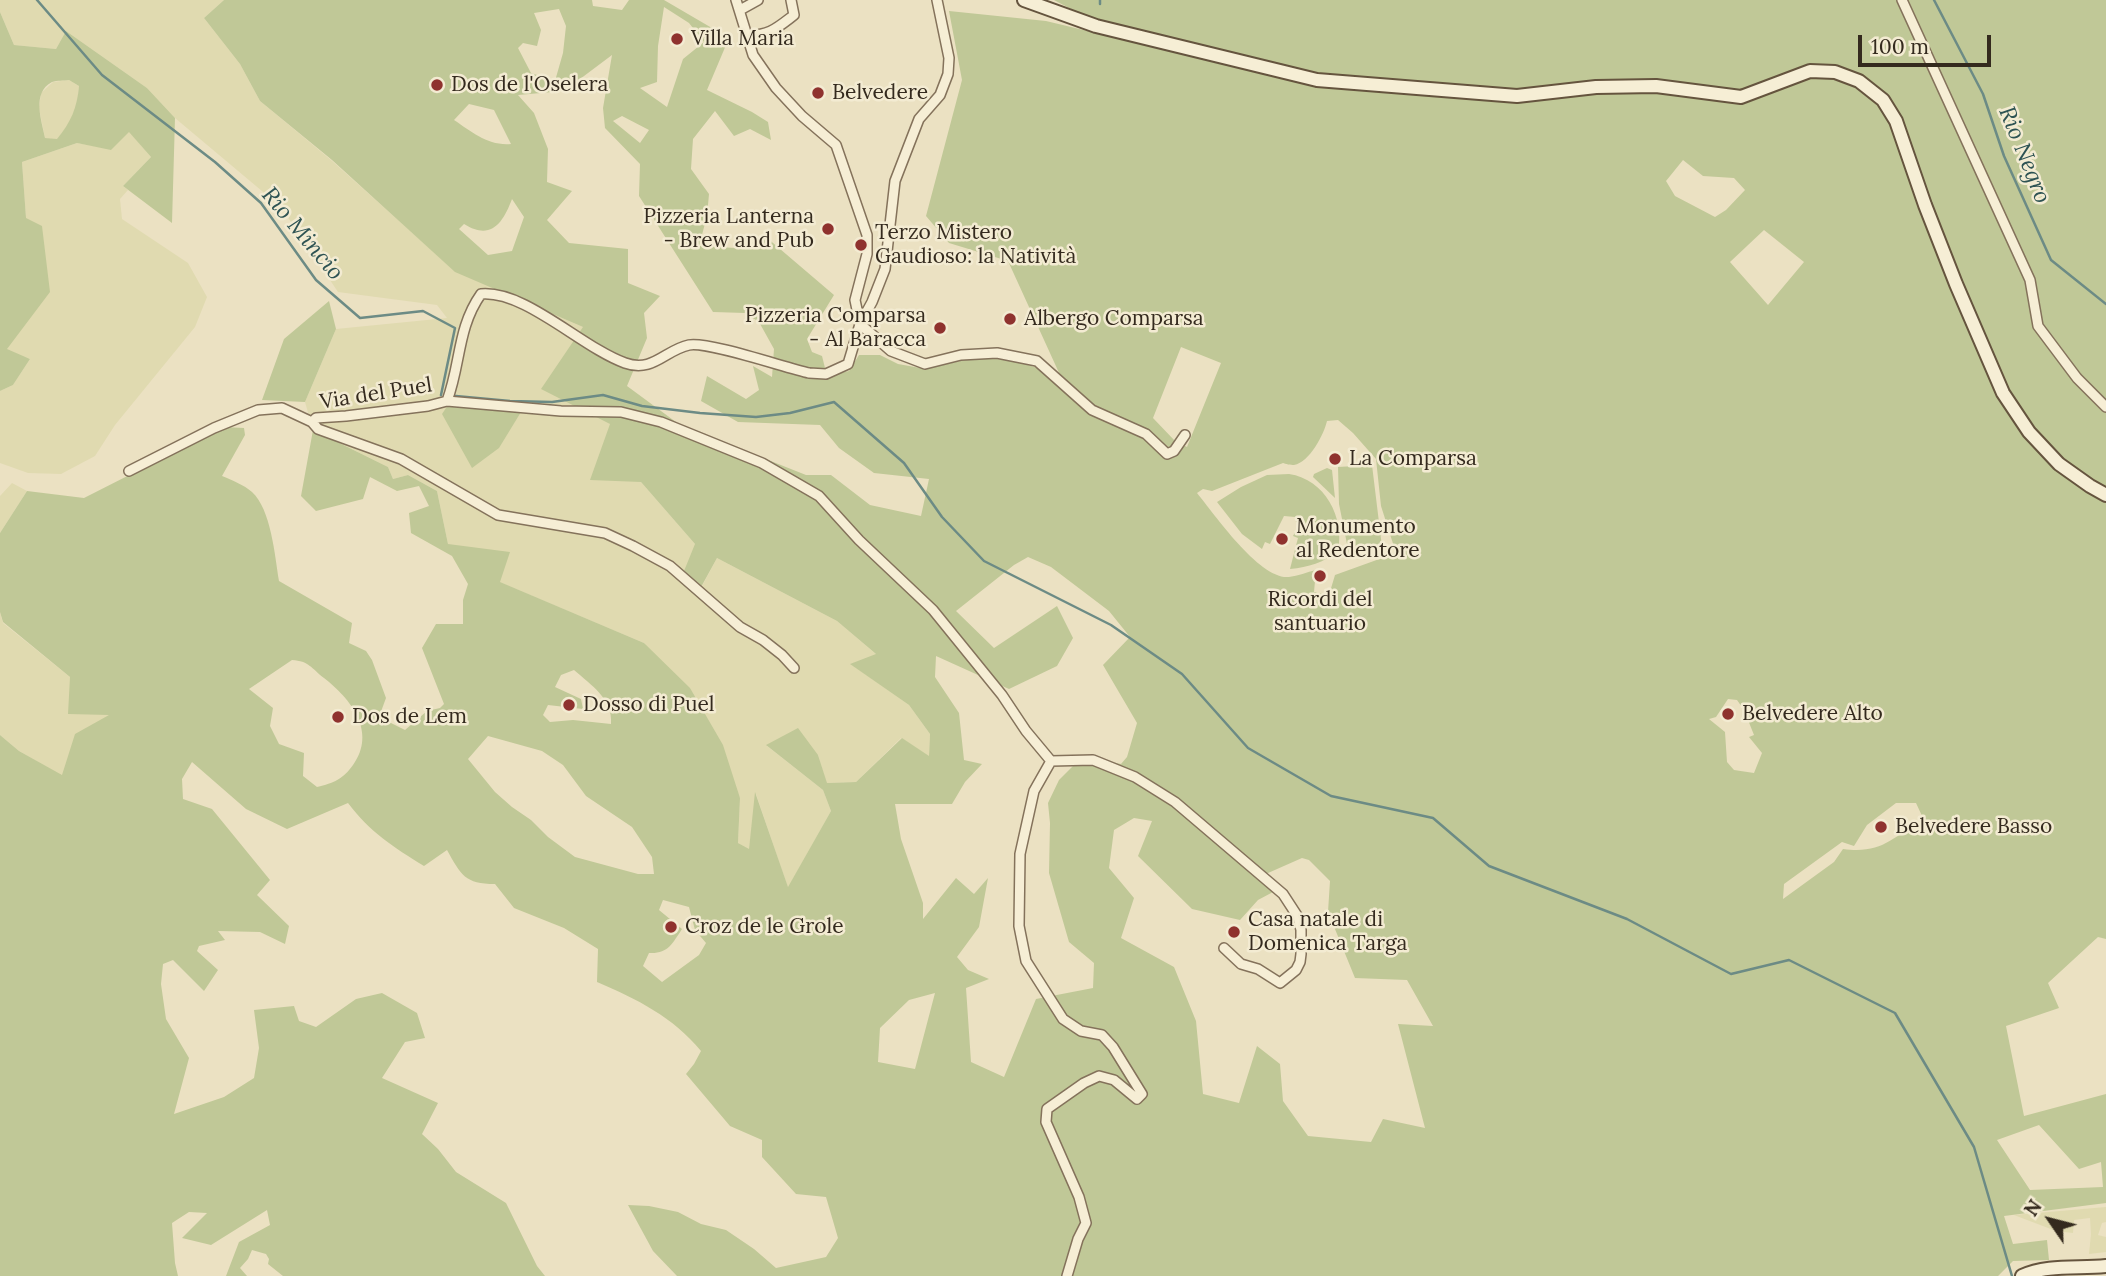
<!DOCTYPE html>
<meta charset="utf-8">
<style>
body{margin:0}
#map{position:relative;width:2106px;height:1276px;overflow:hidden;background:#ebe1c2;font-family:Lora,serif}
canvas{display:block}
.north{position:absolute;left:2015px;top:1185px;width:70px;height:70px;-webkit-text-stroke:5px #f3ebd2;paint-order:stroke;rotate:305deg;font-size:19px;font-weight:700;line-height:28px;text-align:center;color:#342a1e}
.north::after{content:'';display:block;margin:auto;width:24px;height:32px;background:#342a1e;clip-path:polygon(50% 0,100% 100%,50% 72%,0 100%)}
.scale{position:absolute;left:1858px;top:35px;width:133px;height:32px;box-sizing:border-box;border:4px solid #342a1e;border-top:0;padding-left:9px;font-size:21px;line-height:24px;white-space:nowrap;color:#342a1e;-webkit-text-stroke:5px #f3ebd2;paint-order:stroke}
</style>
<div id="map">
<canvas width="2106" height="1276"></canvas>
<div class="north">N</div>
<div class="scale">100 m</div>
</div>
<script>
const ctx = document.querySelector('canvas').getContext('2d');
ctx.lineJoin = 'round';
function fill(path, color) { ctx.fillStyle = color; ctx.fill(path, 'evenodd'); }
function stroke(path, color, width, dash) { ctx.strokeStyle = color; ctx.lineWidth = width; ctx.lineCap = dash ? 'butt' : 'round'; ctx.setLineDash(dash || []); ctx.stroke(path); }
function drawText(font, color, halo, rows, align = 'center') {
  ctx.font = font + ' Lora,serif'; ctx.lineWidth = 5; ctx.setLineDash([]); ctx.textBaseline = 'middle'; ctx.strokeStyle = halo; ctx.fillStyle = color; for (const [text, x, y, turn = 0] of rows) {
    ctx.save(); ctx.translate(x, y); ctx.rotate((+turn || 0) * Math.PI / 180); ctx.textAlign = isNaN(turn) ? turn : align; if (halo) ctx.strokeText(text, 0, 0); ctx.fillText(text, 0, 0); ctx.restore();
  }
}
fill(new Path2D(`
 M0 0H224L204 18 240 64 260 101 331 160 455 271 583 327 610 424 641 482 695 544 701 588 717 558 837 621 877 655 851 664 909 705 930 734 929 757 901 738 856 782 826 783 818 755 767 746 823 790 831 811 788 888 756 794 749 850 738 843 740 798 644 643 499 582 448 544 437 491 408 475 393 479 388 467 313 430 305 402 336 329 447 318 437 305 338 292 281 207 175 118 147 88 66 31 56 49 14 45 0 12Z
 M69 80 79 86 77 105 69 124 57 140 45 138 39 108 41 93 53 82Z
 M129 131 151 157 123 186 128 190 120 199 122 219 188 263 207 297 195 327 115 425 95 456 61 474 28 473 0 463V391L13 385 30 359 7 350 26 219 22 162 77 143 111 149Z
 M12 483 27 491 0 533V496Z
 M0 612 3 623 70 677 111 715 62 776 19 751 0 735Z
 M2106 1207V1222L2102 1223 2098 1235 2106 1237V1252L2089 1254 2091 1234 2090 1218 2074 1220 2073 1233 2056 1231 2014 1215Z`), '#e0dab0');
fill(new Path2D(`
 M224 0H592L593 6 622 10 629 0H664L729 38 707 90 752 112 768 122 771 140 750 129 734 136 715 111 693 139 691 169 709 194 707 216 699 246 736 248 766 237 834 295 807 339 812 352 822 356 827 376 849 371 859 355H880L898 364 926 369 978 357 1015 361 1060 375 1008 261 949 243 926 216 962 80 949 11 1046 21 1317 86 1596 92H1656L1742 103 1811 76 1834 78 1856 86 1878 104 1891 124 1998 395 2055 468 2087 491 2106 501V939L2098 937 2048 983 2059 1008 2006 1026 2024 1116 2106 1094V1203L2004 1216 2013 1244 2047 1240 2049 1260 2013 1261 1998 1276H677L653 1251 628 1205 649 1206 678 1212 701 1224 726 1230 754 1249 776 1268 826 1257 838 1238 826 1197 796 1194 762 1157V1140L730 1126 686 1074 694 1064 701 1051C673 1017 637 999 597 982L598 949 564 928 514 908 495 884C465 884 461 875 447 850L424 866C393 847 370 832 348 803L287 829 246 809 192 762 182 779 183 799 212 809 270 880 257 895 289 926 285 944 260 932 218 931 225 940 199 946 197 951 218 970 204 991 173 960 163 964 161 984 166 1019 189 1058 174 1114 224 1097 254 1078 259 1048 254 1010 294 1006 299 1021 316 1027 356 999 382 993 417 1013 425 1038 405 1042 382 1078 438 1103 422 1134 438 1149 456 1172 506 1203 537 1266 545 1276H283L268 1264 269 1259 266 1254 252 1250 248 1259 240 1268 247 1276H226L239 1242 270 1225 267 1210 211 1245 182 1238 207 1213 189 1212 172 1223 175 1263 178 1276H0V735L19 751 62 775 75 734 109 715 68 714 70 677 3 622 0 612V533L27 491 84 498 224 427 244 428 245 435 222 476C232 480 244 485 252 492 271 509 275 556 279 581L352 623 349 643 366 651 372 660 386 698 379 717 405 730 427 711 440 708 444 704 422 648 436 624H463V600L468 584 452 556 411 533 409 513 429 506 419 486 397 491 370 477 363 499 316 511 301 496 313 430 388 467 393 479 408 475 437 491 448 544 510 552 500 582 644 643 690 688 723 745 740 798 738 843 749 849 755 792 788 887 831 811 823 790 766 745 798 728 818 755 827 783 856 782 902 738 929 756 930 734 909 705 850 664 876 654 837 621 717 558 700 589 684 571 695 544 641 482 590 480 610 424 541 389 583 327 455 272 332 160 260 101 240 64 204 18ZM664 7 689 23 704 42 683 59 667 107 640 88 657 82 658 46ZM559 9 566 26 563 53 555 81 531 73 518 48 523 43 537 46 541 30 534 13ZM612 55 603 108 605 128 640 164 639 196 713 312 745 313 759 322 774 349 772 377 753 366 759 390 746 399 707 376 701 401 738 422 820 425 839 448 874 473 929 479 921 516 870 505 831 475H806L680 425 627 386 647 338 644 313 660 296 628 283V249L569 243 547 220 572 191 547 182 548 149 534 113 518 95 564 91ZM469 104 494 110 511 144C488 146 472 132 454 120ZM622 116 649 130 640 143 613 121ZM1683 160 1703 176 1734 178 1745 190 1726 210 1715 217 1675 196 1666 181ZM512 199 524 217 512 251 488 255 459 229 464 224C491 241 503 223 512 199ZM1764 230 1804 262 1768 305 1730 262ZM1181 347 1221 363 1187 447 1175 441 1153 418ZM1338 420 1353 433 1376 459 1381 506 1396 553 1335 575 1329 595 1314 592 1316 570C1307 572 1298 576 1289 577 1260 580 1215 515 1197 493L1203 489 1212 491 1283 463C1285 464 1291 465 1294 465 1310 462 1324 434 1327 421ZM1028 557 1051 567 1109 611 1130 637 1103 665 1137 723 1127 757 1121 764 1083 756 1059 780 1048 803 1050 823 1049 873 1069 942 1094 963 1093 988 1036 999 1004 1077 971 1062 966 988 989 979 968 970 957 957 979 927 988 878 974 894 956 878 923 919V903L901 839 895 804H952L965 782 982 764 964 760 959 713 935 677 936 656 1009 689 1057 666 1073 638 1057 606 994 648 956 611 1014 565ZM292 660C309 661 311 668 324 678 351 699 377 732 353 765 343 779 334 783 317 787L303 776 304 753 279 744 270 726 273 708 249 689ZM574 670C591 685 613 699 611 724L573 720 550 722 543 715 548 705 583 709 581 699 555 687 561 675ZM1728 699 1737 700 1744 710 1754 735 1749 737 1762 753 1754 773 1734 770 1727 762 1725 732 1709 719 1716 717ZM488 736 542 751 563 765 586 796 632 827 652 857 654 874H638L575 857 548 837 531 820 512 807 495 792 468 759ZM1896 803H1916L1923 818C1892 839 1881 854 1843 849L1834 862 1783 899 1784 884 1842 842 1854 846 1867 825ZM1134 818 1152 821 1138 856 1192 909 1240 920 1258 900 1273 892 1259 877 1302 858 1309 860 1330 881 1328 912 1355 978 1407 980 1433 1026 1398 1024 1425 1128 1383 1119 1371 1142 1308 1136 1283 1101 1280 1064 1257 1046 1239 1103 1203 1094 1196 1021 1174 967 1121 938 1134 898 1109 868 1114 830ZM663 900 689 907 695 930 706 943 699 955 662 982 643 966 649 953C668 954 672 944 682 929L659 910ZM935 993 915 1069 878 1062 880 1028 909 1000ZM2039 1125 2079 1169 2101 1162 2103 1187 2030 1190 1997 1140Z
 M1054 0H2106V488L2093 482 2063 459 2034 428 2008 390 1962 282 1931 203 1901 119 1836 67 1809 65 1740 91 1657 80 1595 81 1517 90 1318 74 1097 20 1086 17Z
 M0 12 14 45 56 49 66 31 147 88 175 118 172 223 123 186 151 157 129 132 111 150 77 143 22 162 26 218 42 226 50 292 7 349 30 359 13 385 0 391ZM69 80 79 86C77 108 71 122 57 139L45 138C42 121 31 93 52 82 57 80 64 81 69 80Z
 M329 301 336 329 305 402 262 400 284 339Z
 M448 405 521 412 499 448 472 468 442 414Z
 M1372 465 1382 547 1349 554 1339 504 1338 467Z
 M1327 468 1332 470 1335 498 1313 477 1314 474Z
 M1289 474C1325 479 1345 518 1338 551 1323 563 1309 567 1290 569L1298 538 1293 536 1299 524 1296 522 1295 517 1284 516 1270 544 1265 542 1262 549 1242 534 1217 502 1241 487 1267 475Z`), '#c0c897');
stroke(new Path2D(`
 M37 0 102 75 215 162 261 203 316 280 360 318 423 311 455 328 441 395
 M1934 0 1983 94 2004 156 2051 260 2106 304
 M1100 4V0
 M456 396 510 401 552 402 603 395 642 406 700 413 756 417 790 413 834 402 904 463 942 517 984 561 1111 625 1182 674 1248 748 1331 796 1433 818 1489 866 1627 919 1731 974 1789 960 1895 1013 1974 1147 2012 1276`), '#6c8b85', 2.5);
const minor = new Path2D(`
 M736 0 753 55 776 88 802 116 836 145 867 235V254L855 300 860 324 891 351 925 364 961 355 997 353 1037 361 1092 410 1146 434 1167 454 1174 451 1185 435
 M1902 0 2030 280 2038 326 2077 378 2106 407
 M740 10 758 0
 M747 35C769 36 777 28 794 15L791 0
 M447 401C461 364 457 328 481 294 525 290 581 347 625 363 653 373 665 350 689 345 707 341 786 368 809 373L826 374 848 364 860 324 872 302 885 269 895 181 919 119 940 95 948 74 949 58 937 0
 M312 422 316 418 346 416 428 406 447 401 561 411 621 412 661 422 762 463 819 496 859 540 933 610 1002 695 1026 731 1051 761
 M129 471 214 428 258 410 282 408 312 422 318 429 401 459 498 515 605 533 633 546 670 566 740 627 763 640 782 655 794 668
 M1051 761 1034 791 1020 854 1019 926 1026 961 1063 1019 1081 1031 1102 1035 1113 1047 1142 1094 1137 1099 1114 1080 1099 1076 1084 1083 1047 1109 1046 1122 1079 1197 1086 1223 1078 1239 1067 1276
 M1051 761 1093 760 1135 777 1175 802 1283 894 1298 917 1301 930V954L1300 962 1296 970 1280 983 1258 969 1241 964 1224 948`);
const secondary = new Path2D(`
 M1024 0 1096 26 1317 80 1517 96 1596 87 1656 86 1741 97 1810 71 1835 72 1859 81 1883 100 1896 121 1925 205 1956 284 2003 393 2029 432 2059 464 2090 486 2106 495
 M2022 1276C2047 1264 2079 1269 2106 1266`);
stroke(minor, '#84725b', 12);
stroke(secondary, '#65543e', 16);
stroke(minor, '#f6eed5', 9);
stroke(secondary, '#f6eed5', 12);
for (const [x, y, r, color] of [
 [677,39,7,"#8f322e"],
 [437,85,7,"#8f322e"],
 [818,93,7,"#8f322e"],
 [828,229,7,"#8f322e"],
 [861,245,7,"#8f322e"],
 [1010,319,7,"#8f322e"],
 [940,328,7,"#8f322e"],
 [1335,459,7,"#8f322e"],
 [1282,539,7,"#8f322e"],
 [1320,576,7,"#8f322e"],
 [569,705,7,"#8f322e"],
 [1728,714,7,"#8f322e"],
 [338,717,7,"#8f322e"],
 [1881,827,7,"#8f322e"],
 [671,927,7,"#8f322e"],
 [1234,932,7,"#8f322e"]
]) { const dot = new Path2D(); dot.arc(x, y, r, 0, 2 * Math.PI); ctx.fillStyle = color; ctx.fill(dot); stroke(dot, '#f3ebd2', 2.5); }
drawText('21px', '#342a1e', '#f3ebd2', [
 ["Villa Maria",691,39],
 ["Dos de l'Oselera",451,85],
 ["Belvedere",832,93],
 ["Pizzeria Lanterna",814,217,"right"],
 ["- Brew and Pub",814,241,"right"],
 ["Terzo Mistero",875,233],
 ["Gaudioso: la Natività",875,257],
 ["Pizzeria Comparsa",926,316,"right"],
 ["- Al Baracca",926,340,"right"],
 ["Albergo Comparsa",1024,319],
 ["La Comparsa",1349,459],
 ["Monumento",1296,527],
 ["al Redentore",1296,551],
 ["Ricordi del",1320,600,"center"],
 ["santuario",1320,624,"center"],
 ["Dosso di Puel",583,705],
 ["Belvedere Alto",1742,714],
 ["Dos de Lem",352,717],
 ["Belvedere Basso",1895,827],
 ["Casa natale di",1248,920],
 ["Domenica Targa",1248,944],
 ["Croz de le Grole",685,927]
], 'left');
drawText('21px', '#342a1e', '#f3ebd2', [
 ["Via del Puel",376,394,-9]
]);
drawText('italic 23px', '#2e5353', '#f3ebd2', [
 ["Rio Negro",2024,155,68],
 ["Rio Mincio",302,234,50]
]);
</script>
